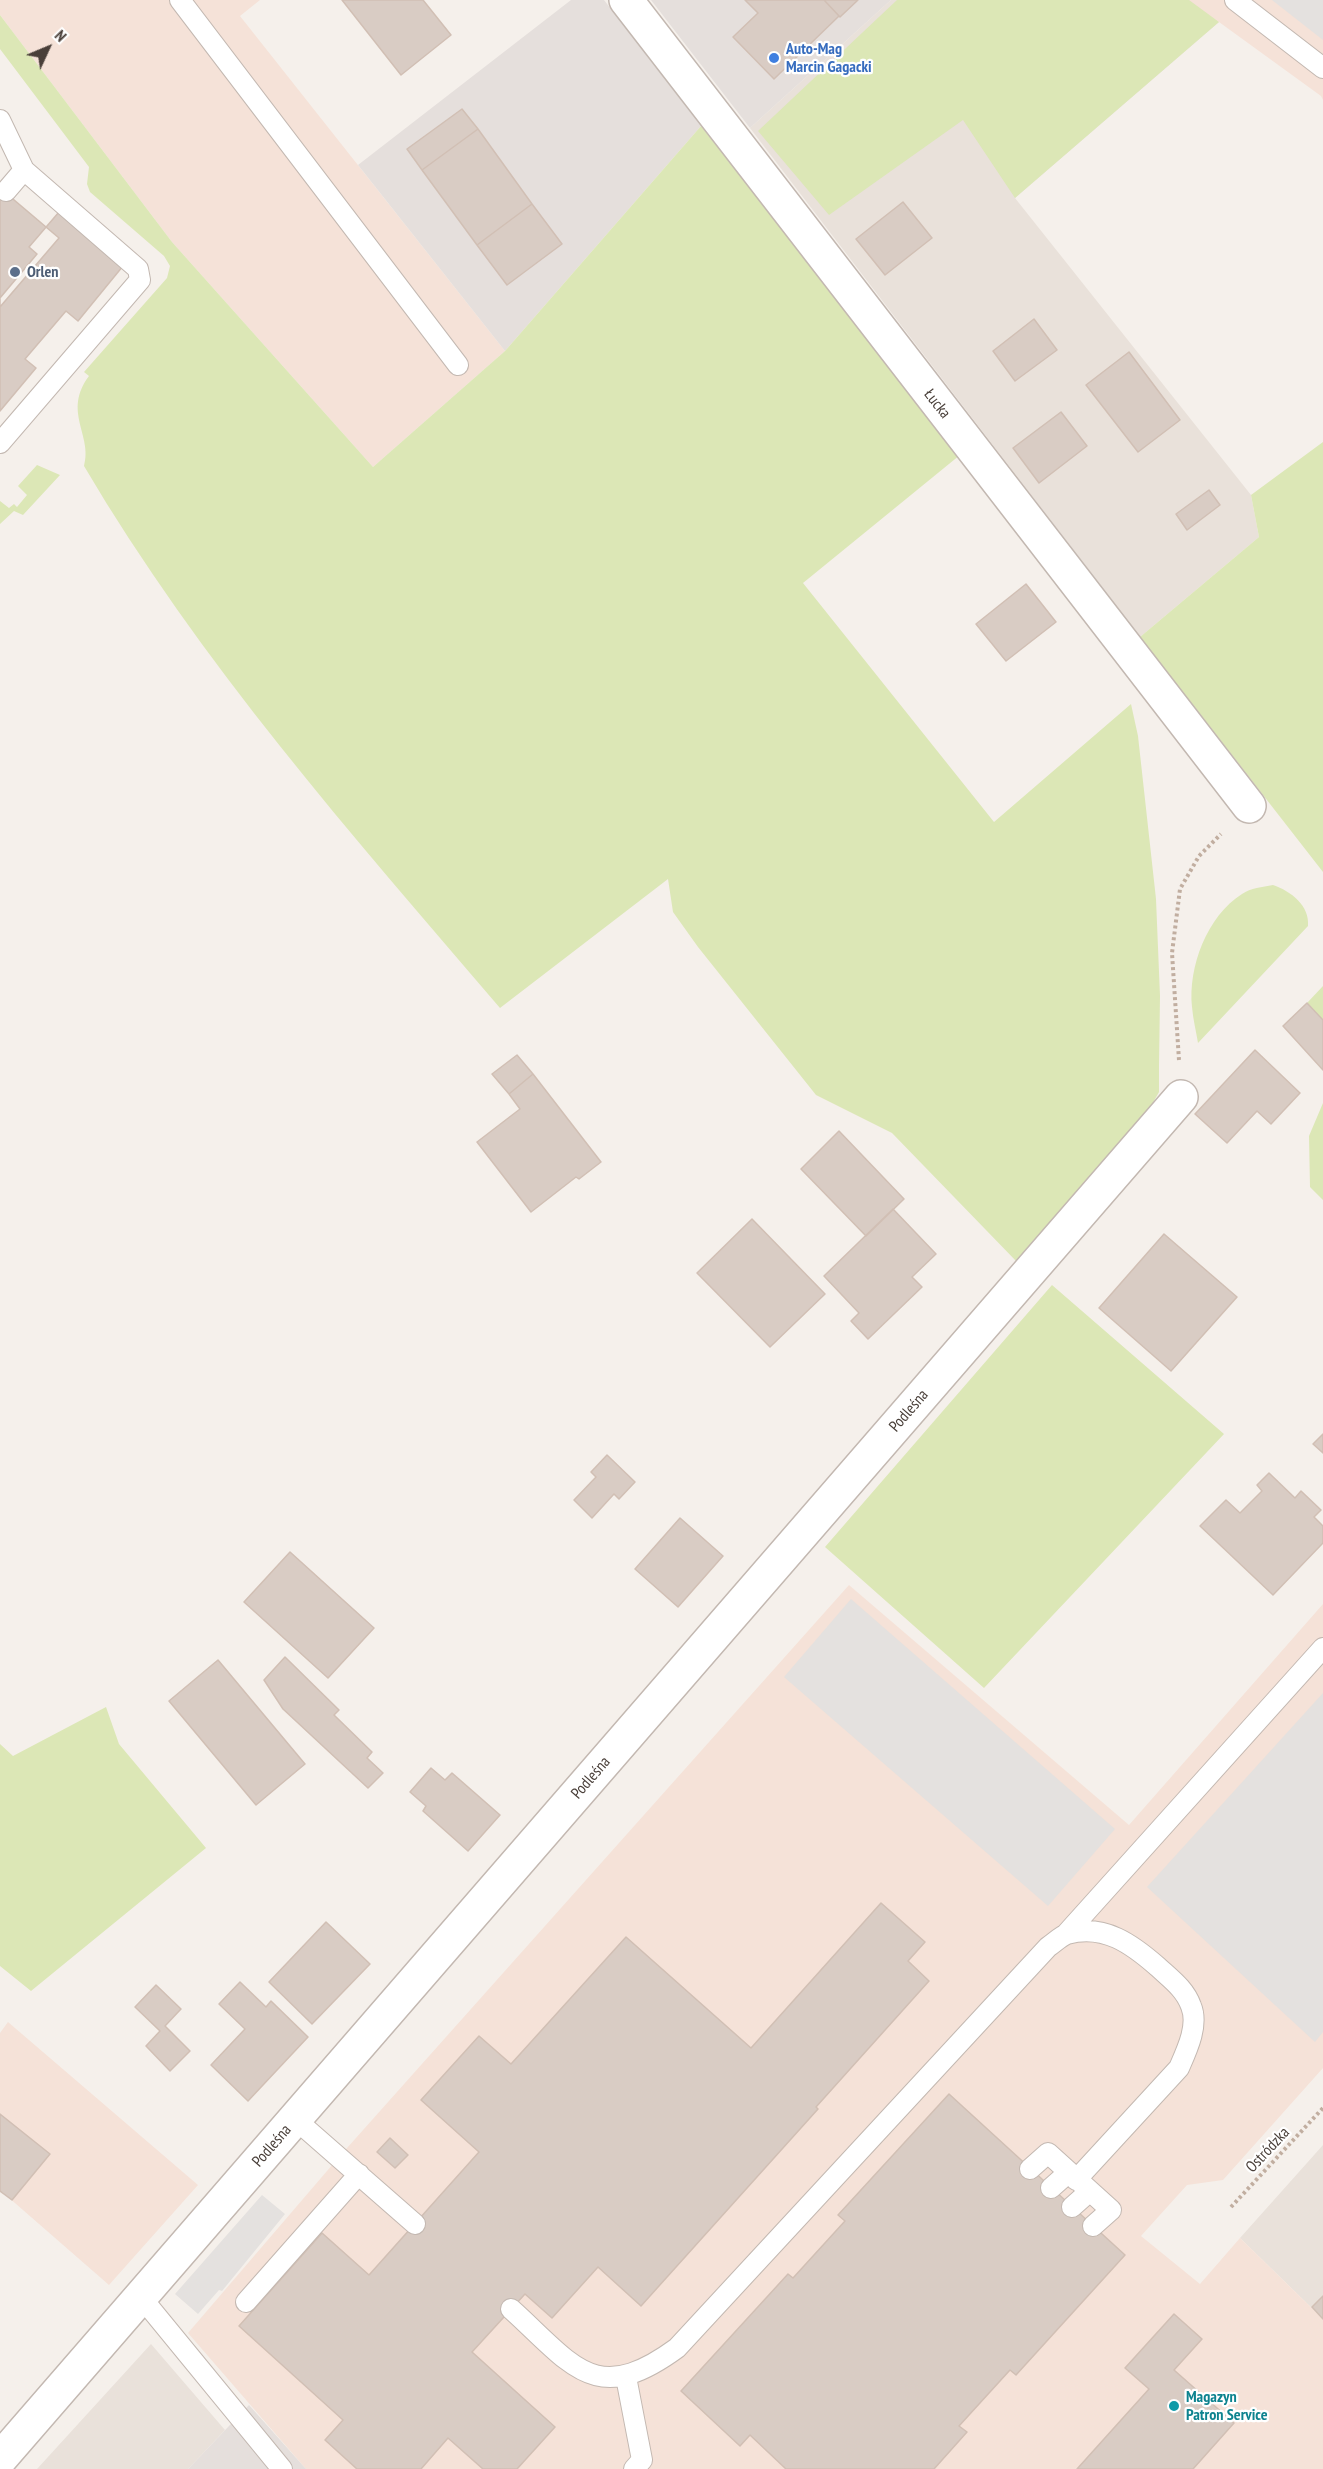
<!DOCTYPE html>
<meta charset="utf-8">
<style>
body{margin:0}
#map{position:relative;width:1323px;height:2469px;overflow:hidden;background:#f5f0eb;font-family:"PT Sans Narrow",sans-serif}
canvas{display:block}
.north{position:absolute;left:18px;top:18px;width:60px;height:60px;-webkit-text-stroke:4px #fff;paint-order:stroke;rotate:46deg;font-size:16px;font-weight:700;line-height:24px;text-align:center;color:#493f39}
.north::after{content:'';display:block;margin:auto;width:21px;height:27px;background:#493f39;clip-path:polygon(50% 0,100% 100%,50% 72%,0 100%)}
</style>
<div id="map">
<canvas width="1323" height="2469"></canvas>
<div class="north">N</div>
</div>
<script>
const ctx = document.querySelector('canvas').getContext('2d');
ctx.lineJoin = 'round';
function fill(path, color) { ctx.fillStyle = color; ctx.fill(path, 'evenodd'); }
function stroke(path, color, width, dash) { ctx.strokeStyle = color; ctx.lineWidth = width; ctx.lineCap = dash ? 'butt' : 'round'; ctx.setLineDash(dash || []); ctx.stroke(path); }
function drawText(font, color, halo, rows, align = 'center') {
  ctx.font = font + ' "PT Sans Narrow",sans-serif'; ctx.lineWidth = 4.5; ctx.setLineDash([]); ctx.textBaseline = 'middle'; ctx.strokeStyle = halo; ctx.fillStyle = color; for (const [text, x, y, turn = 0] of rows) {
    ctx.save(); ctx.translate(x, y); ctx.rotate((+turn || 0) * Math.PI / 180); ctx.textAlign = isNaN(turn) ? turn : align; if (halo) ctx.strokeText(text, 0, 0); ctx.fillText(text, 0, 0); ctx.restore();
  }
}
fill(new Path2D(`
 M891 0H1189L1219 22 1015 198 1251 495 1259 537 1140 637 750 128Z
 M1323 2145V2319L1240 2238Z
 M151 2344 225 2430 188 2469H37Z`), '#e9e1da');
fill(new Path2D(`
 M0 0H260L240 16 505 351 373 467 172 242 0 15Z
 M1184 0H1323V100L1321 96 1219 22Z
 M849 1585 1129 1825 1323 1604V2068L1223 2180 1187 2185 1141 2236 1200 2284 1240 2238 1323 2319V2469H306L188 2333 339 2157Z
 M8 2022 198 2185 109 2285 0 2190V2033Z`), '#f5e2d8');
fill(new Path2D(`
 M571 0H604L701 126 505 351 358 165Z
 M651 0H891L750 128Z
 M249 2405 306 2469H188Z`), '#e5dfdc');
fill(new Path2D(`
 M897 0H1189L1219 22 1015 198 963 120 829 215 758 131Z
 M0 15 172 242 373 467 505 351 701 126 960 455 803 583 994 822 1131 704 1138 736 1156 899 1160 996 1159 1066V1092L1150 1108 1017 1262 892 1133 816 1095 698 947 673 912 668 879 500 1008C352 835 200 663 84 466 93 435 62 412 89 376L84 372 167 278 170 266 164 256 90 192 87 184 89 167 0 49Z
 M1323 442V872L1140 637 1259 537 1251 495Z
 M37 465 60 475 23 515 14 511 0 524V501L9 508 14 504 17 507 27 495 18 486Z
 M1273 885C1291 891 1310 906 1308 926L1198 1043C1196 1031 1193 1019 1192 1007 1188 967 1207 916 1242 894 1251 888 1262 887 1273 885Z
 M1323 986V1020L1307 1003Z
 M1323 1103V1200L1310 1187 1309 1136Z
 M1052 1285 1224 1434 984 1688 825 1547Z
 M106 1707 119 1744 206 1848 31 1991 0 1966V1744L13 1756Z`), '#dce7b6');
fill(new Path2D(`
 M1272 0H1323V40Z
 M851 1599 1115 1829 1048 1906 784 1677Z
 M1323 1693V2032L1315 2042 1147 1887Z
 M262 2195 285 2214 222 2291 219 2290 198 2314 175 2294Z`), '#e4e1df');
const building = new Path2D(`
 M342 0H423L451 35 401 75Z
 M745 0H824L839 16 774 79 733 37 758 13Z
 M824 0H858L840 17Z
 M462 109 478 129 422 170 407 149Z
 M478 129 532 204 477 245 422 170Z
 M0 188 59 238 0 307Z
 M903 202 932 238 885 275 856 239Z
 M532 204 562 244 507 285 477 245Z
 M59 212 123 266 78 321 66 311 25 359 36 368 0 411V298L37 254 29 247Z
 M1034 319 1057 350 1015 381 993 351Z
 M1129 352 1180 420 1138 452 1086 385Z
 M1061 412 1087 446 1039 483 1013 448Z
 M1209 490 1220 505 1187 530 1176 514Z
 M1026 584 1056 622 1006 661 976 624Z
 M1307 1003 1323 1020V1070L1283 1026Z
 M1255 1050 1300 1093 1271 1124 1257 1111 1227 1143 1195 1114Z
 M517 1055 533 1074 509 1094 492 1074Z
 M533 1074 601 1162 579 1179 576 1177 531 1212 477 1142 520 1109 509 1094Z
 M839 1131 904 1199 866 1236 801 1169Z
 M893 1209 936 1254 912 1277 922 1287 868 1339 851 1321 859 1313 824 1276Z
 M752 1219 825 1294 770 1347 697 1273Z
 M1164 1234 1237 1297 1171 1371 1099 1308Z
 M1323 1434V1453L1313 1444Z
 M607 1455 635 1482 619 1499 614 1494 592 1518 574 1500 596 1477 591 1472Z
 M1269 1473 1295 1498 1301 1491 1321 1510 1314 1517 1323 1526V1543L1273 1595 1200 1526 1226 1500 1240 1513 1262 1491 1257 1485Z
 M680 1518 723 1556 678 1607 635 1569Z
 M290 1552 374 1628 328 1678 244 1602Z
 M285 1657 339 1710 334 1715 372 1752 367 1758 383 1773 368 1788 283 1709 264 1680Z
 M218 1660 305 1764 256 1805 169 1701Z
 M431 1768 445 1780 452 1773 500 1815 468 1851 423 1811 426 1806 410 1792Z
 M881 1903 925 1942 908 1961 929 1981 816 2107 818 2109 641 2306 598 2267 552 2318 525 2294 472 2352 555 2427 517 2469H483L448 2438 421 2469H357L325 2440 343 2420 239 2326 322 2233 369 2275 479 2152 421 2100 479 2036 511 2064 626 1937 751 2048Z
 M326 1922 370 1964 312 2024 269 1982Z
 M240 1982 266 2007 271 2001 308 2037 248 2101 211 2065 245 2029 219 2004Z
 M156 1985 181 2009 165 2026 190 2051 170 2071 146 2046 160 2031 135 2007Z
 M949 2094 1125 2255 1016 2375 1010 2370 959 2426 967 2432 934 2469H786L750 2435 740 2446 681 2391 788 2274 793 2278 845 2221 838 2215Z
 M0 2114 50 2154 12 2200 0 2191Z
 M390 2138 408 2155 395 2168 377 2152Z
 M1323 2296V2319L1312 2307Z
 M1174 2314 1202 2339 1174 2370 1234 2423 1193 2469H1077L1149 2389 1125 2368Z`);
fill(building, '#d9ccc4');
stroke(building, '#d1bfb4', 1.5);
const service = new Path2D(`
 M180 0 458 365
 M1235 0 1323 68
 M0 120 24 170 6 191
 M0 443 140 280 138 269 24 170
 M1066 1934 1323 1648
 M295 2119 415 2224
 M1030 2169 1048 2153 1111 2210 1093 2226
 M1051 2188 1069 2172
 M1072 2207 1090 2191
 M141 2297 282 2469
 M246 2302 359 2174
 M511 2309C573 2365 595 2408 677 2348L1048 1947C1054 1943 1061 1936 1067 1934 1104 1923 1133 1945 1158 1967 1171 1979 1185 1989 1191 2006 1199 2025 1187 2050 1179 2068L1076 2180
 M626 2377 642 2460 634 2469`);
const minor = new Path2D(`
 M626 0 1249 806
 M0 2459 1181 1097`);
stroke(service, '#c3b8b1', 22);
stroke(minor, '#c3b8b1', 36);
stroke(new Path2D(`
 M1179 1060 1172 953 1180 889 1199 856 1221 834
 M1231 2207 1323 2108`), '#c1aea0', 4, [3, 3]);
stroke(service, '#fff', 20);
stroke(minor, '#fff', 33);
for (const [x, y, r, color] of [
 [774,58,6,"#3f7fe0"],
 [15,272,6,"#5c6f8a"],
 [1174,2406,6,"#0f9aa8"]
]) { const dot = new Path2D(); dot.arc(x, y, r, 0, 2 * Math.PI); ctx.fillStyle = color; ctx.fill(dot); stroke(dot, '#fff', 2); }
drawText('bold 16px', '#366cbe', '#fff', [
 ["Auto-Mag",786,49],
 ["Marcin Gagacki",786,67]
], 'left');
drawText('bold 16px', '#4e5e75', '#fff', [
 ["Orlen",27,272]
], 'left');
drawText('16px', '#493f39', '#fff', [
 ["Łucka",937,404,52],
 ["Podleśna",909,1411,-49],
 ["Podleśna",591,1778,-49],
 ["Podleśna",272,2146,-49],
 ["Ostródzka",1268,2150,-47]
]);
drawText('bold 16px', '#0d838f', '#fff', [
 ["Magazyn",1186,2397],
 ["Patron Service",1186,2415]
], 'left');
</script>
